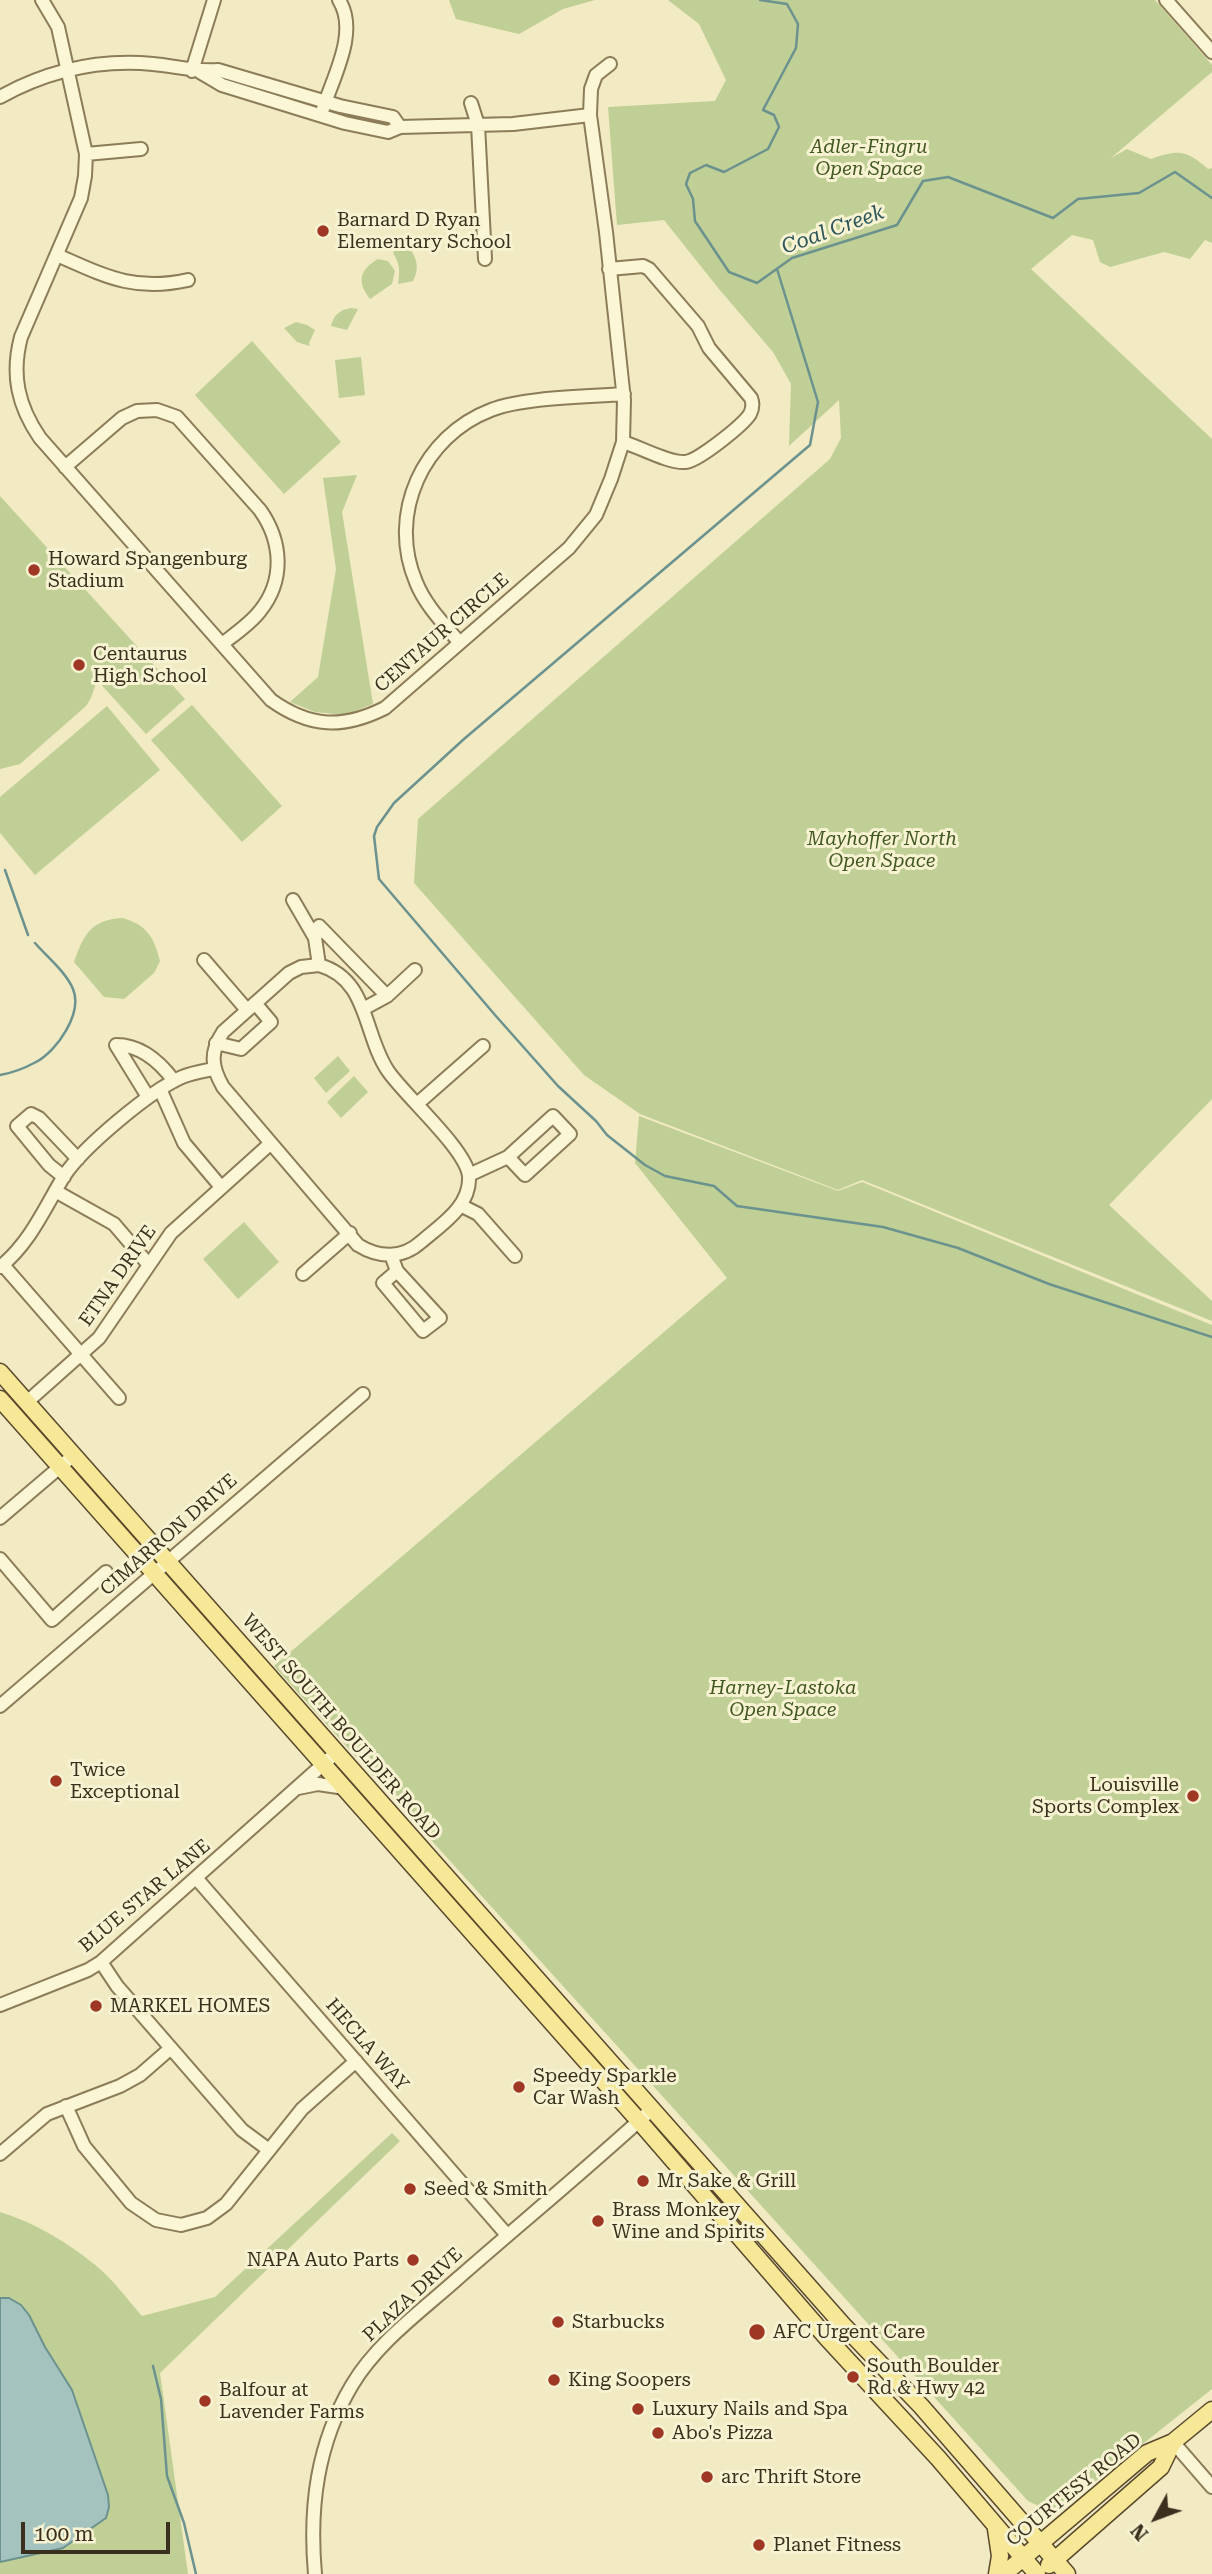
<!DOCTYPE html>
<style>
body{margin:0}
#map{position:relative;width:1212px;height:2574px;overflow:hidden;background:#f1eac2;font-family:"Roboto Serif",serif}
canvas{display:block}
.north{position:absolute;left:1121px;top:2483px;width:70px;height:70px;-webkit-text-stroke:5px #f7f3d2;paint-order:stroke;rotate:229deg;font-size:19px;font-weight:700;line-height:28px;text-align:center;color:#3a301d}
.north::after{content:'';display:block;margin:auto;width:24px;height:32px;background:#3a301d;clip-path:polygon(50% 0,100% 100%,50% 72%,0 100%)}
.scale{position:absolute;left:21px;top:2522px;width:149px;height:32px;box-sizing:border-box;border:4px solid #3a301d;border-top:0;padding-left:9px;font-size:21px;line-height:24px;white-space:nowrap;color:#3a301d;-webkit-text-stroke:5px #f7f3d2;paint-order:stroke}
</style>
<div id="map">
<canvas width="1212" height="2574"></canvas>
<div class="north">N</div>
<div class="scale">100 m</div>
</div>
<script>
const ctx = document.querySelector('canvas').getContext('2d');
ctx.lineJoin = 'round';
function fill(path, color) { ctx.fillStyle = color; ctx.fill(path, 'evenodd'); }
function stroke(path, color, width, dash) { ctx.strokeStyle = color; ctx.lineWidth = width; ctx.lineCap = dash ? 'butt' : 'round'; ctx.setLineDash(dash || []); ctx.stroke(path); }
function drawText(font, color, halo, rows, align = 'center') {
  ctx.font = font + ' "Roboto Serif",serif'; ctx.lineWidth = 6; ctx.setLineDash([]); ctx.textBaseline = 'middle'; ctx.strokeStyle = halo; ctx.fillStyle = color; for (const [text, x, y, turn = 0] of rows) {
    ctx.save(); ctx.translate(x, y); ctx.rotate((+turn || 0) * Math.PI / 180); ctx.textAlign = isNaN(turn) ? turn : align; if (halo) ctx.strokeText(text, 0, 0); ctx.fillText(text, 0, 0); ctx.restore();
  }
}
fill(new Path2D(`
 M449 0H595L563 9 519 34 456 19Z
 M668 0H1155L1212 65V72L1111 158 1127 149 1151 159C1178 150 1185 149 1208 169L1212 168V243L1205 240 1190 259 1164 252 1110 267 1100 262 1093 240 1072 235 1031 269 1212 439V1099L1109 1205 1212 1301V1321L862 1180 838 1190 640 1114 584 1075 414 883 418 819 830 459 841 438 839 400 789 446 791 384 773 352 719 289 664 220 617 225 608 107 715 101 726 80 699 24Z
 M407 246C417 256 420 268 413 281L398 284C400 272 400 263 393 253L398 247Z
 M378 259 388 261 395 271 392 284 370 299C357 282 359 270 378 259Z
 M351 308 358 309 347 330 331 326C334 315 339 310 351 308Z
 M296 322 307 325 315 330 309 343 310 346 297 342 284 328Z
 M252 341 341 442 284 494 195 395Z
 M361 357 365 395 339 398 335 360Z
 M357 475 342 512 373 704 345 715 315 712 290 702 318 677 336 569 323 478Z
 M0 496 185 699 146 734 97 680 91 698 86 706 20 764 0 769Z
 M192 705 282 806 242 842 151 740Z
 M107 706 160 770 35 875 0 833V797Z
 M122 918C147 925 154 937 160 961L154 973 124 999 104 997 74 962C84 934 91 920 122 918Z
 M338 1056 350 1071 326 1093 314 1078Z
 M354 1076 368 1092 341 1118 327 1102Z
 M639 1116 838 1191 862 1182 1212 1325V2389L1067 2504 1047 2510 1028 2501 274 1666 727 1278 635 1163Z
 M244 1222 279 1262 238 1299 203 1259Z
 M392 2133 400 2141 160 2373 188 2574H0V2212C33 2222 67 2242 94 2264 112 2278 127 2299 142 2316L215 2297Z`), '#bfcf95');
const water = new Path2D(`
 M0 2298H9L21 2305 29 2315 45 2347 72 2390 108 2495 109 2507 106 2518 63 2548 0 2562Z`);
fill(water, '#a4c3bf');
stroke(water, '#6b928e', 2);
stroke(new Path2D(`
 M760 0 787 4 798 24 796 48 763 110 774 115 779 127 768 149 724 172 706 165 690 173 686 184 693 199 695 221 729 272 757 283 792 258 897 225 923 181 948 177 1053 218 1078 199 1139 193 1175 172 1212 198
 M777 269 818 402 810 445 464 739 394 803 377 827 374 836 379 879 495 1015 558 1086 596 1121 607 1135 645 1165 665 1176 714 1186 737 1206 883 1227 958 1248 1049 1284 1212 1337
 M5 870 28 935
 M0 1075C12 1073 25 1068 36 1062 57 1051 83 1013 73 989 66 972 47 957 35 943
 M153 2366 161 2399 167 2476 184 2523 196 2574`), '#6b928e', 2.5);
const minor = new Path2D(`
 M42 0 58 27 86 154 85 176 81 198 21 337C11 375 18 406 40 438L271 700C310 728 343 729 385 708L569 548 596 515 611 479 623 442 624 400 606 232 590 115 591 89 596 75 610 64
 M1166 0 1212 52
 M192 71 214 0
 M200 72 222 85 345 123 388 132 400 127 513 124 590 115
 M0 97C47 71 99 59 153 64 175 66 195 72 218 70L340 106 393 117 400 127
 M471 103 478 125 485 259
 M323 109C333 77 359 32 339 0
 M86 154 141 149
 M57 255C105 276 134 292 188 280
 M609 269 643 266 649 269 698 326 709 348 751 398C753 403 753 408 750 414 743 425 697 462 685 462 668 463 640 447 623 442
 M65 467 122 418 137 411 157 410 177 417 260 510C282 541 285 580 260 611 250 624 235 634 222 644
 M459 642C444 624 425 605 416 582 387 514 423 436 491 410 524 397 587 397 624 394
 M293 900 315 938
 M204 960 247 1010
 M319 965C369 979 363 1034 388 1071 405 1096 466 1149 469 1176 471 1206 442 1224 421 1242 402 1259 379 1258 358 1245L223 1087C211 1066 210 1052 223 1032L289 973 301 967Z
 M319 965 315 938 319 926 387 996
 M363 1009 387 996 415 970
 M216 1043 241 1049 271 1022 255 1003
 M160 1089 184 1143 221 1187
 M148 1097 116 1045C141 1045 160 1062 174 1081
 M417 1104 483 1046
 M469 1175 508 1157 553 1116 570 1134 525 1175 508 1157
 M64 1177 49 1165 17 1126 31 1114 39 1118 78 1159
 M57 1192 114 1224 149 1265
 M462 1206 478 1214 515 1256
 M391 1255 397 1271 440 1318 423 1331 383 1283 397 1271
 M3 1265 119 1398
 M0 1267C30 1243 44 1209 64 1176 83 1147 150 1091 182 1077 191 1073 203 1071 213 1069
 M303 1274 350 1233
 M27 1402 99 1338 171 1233 271 1143
 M0 1518 74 1455
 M0 1559 52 1620 106 1572
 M0 1706 363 1394
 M298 1788 318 1784 345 1788
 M197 1879 507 2235
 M101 1962 117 1986 242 2130 269 2150
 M0 2005 88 1970 101 1962 337 1752
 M66 2106 84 2146 131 2203 156 2220 181 2225 207 2218 226 2204 302 2109 356 2061
 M0 2154 47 2114 120 2086 140 2075 171 2048
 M1173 2442 1212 2487
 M315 2574C309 2507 317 2444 352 2385 377 2343 420 2312 456 2280 521 2223 588 2168 652 2109`);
const major = new Path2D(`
 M0 1372 843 2325 921 2406 1067 2574
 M0 1399 639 2121 827 2338 938 2458 1037 2574
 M996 2529 1000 2556 997 2574
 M1049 2565 1161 2467 1173 2442
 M1004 2574 1147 2453 1173 2442 1212 2410`);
stroke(minor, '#8c7c58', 16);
stroke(major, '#59482c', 19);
stroke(minor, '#fbf6d5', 12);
stroke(major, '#f6e897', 16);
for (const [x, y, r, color] of [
 [323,231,7,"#9e3724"],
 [34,570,7,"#9e3724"],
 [79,665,7,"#9e3724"],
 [56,1781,7,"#9e3724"],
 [1193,1796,7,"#9e3724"],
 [96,2006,7,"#9e3724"],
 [519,2087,7,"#9e3724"],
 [643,2181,7,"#9e3724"],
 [410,2189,7,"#9e3724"],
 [598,2221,7,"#9e3724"],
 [413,2260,7,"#9e3724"],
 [558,2322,7,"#9e3724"],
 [757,2332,9,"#9e3724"],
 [853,2377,7,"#9e3724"],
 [554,2380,7,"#9e3724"],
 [205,2401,7,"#9e3724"],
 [638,2409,7,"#9e3724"],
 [658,2433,7,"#9e3724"],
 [707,2477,7,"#9e3724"],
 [759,2545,7,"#9e3724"]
]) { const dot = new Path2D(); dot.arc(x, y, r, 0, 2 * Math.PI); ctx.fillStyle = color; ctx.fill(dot); stroke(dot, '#f7f3d2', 2.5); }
drawText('italic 19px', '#425822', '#f7f3d2', [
 ["Adler-Fingru",869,147],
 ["Open Space",869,169],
 ["Mayhoffer North",882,839],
 ["Open Space",882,861],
 ["Harney-Lastoka",783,1688],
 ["Open Space",783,1710]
]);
drawText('19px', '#3a301d', '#f7f3d2', [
 ["Barnard D Ryan",337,220],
 ["Elementary School",337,242],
 ["Howard Spangenburg",48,559],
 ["Stadium",48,581],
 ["Centaurus",93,654],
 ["High School",93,676],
 ["Twice",70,1770],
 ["Exceptional",70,1792],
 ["Louisville",1179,1785,"right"],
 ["Sports Complex",1179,1807,"right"],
 ["MARKEL HOMES",110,2006],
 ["Speedy Sparkle",533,2076],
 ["Car Wash",533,2098],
 ["Mr Sake & Grill",657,2181],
 ["Seed & Smith",424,2189],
 ["Brass Monkey",612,2210],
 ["Wine and Spirits",612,2232],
 ["NAPA Auto Parts",399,2260,"right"],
 ["Starbucks",572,2322],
 ["AFC Urgent Care",773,2332],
 ["South Boulder",867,2366],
 ["Rd & Hwy 42",867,2388],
 ["King Soopers",568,2380],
 ["Balfour at",219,2390],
 ["Lavender Farms",219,2412],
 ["Luxury Nails and Spa",652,2409],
 ["Abo's Pizza",672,2433],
 ["arc Thrift Store",721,2477],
 ["Planet Fitness",773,2545]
], 'left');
drawText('19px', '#3a301d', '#f7f3d2', [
 ["CENTAUR CIRCLE",442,633,-41],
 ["ETNA DRIVE",118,1276,-55],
 ["CIMARRON DRIVE",169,1535,-41],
 ["WEST SOUTH BOULDER ROAD",341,1727,49],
 ["BLUE STAR LANE",145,1896,-40],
 ["HECLA WAY",367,2045,49],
 ["PLAZA DRIVE",413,2295,-43],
 ["COURTESY ROAD",1074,2490,-39]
]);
drawText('italic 21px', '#2b565b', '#f7f3d2', [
 ["Coal Creek",833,230,-20]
]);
</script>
